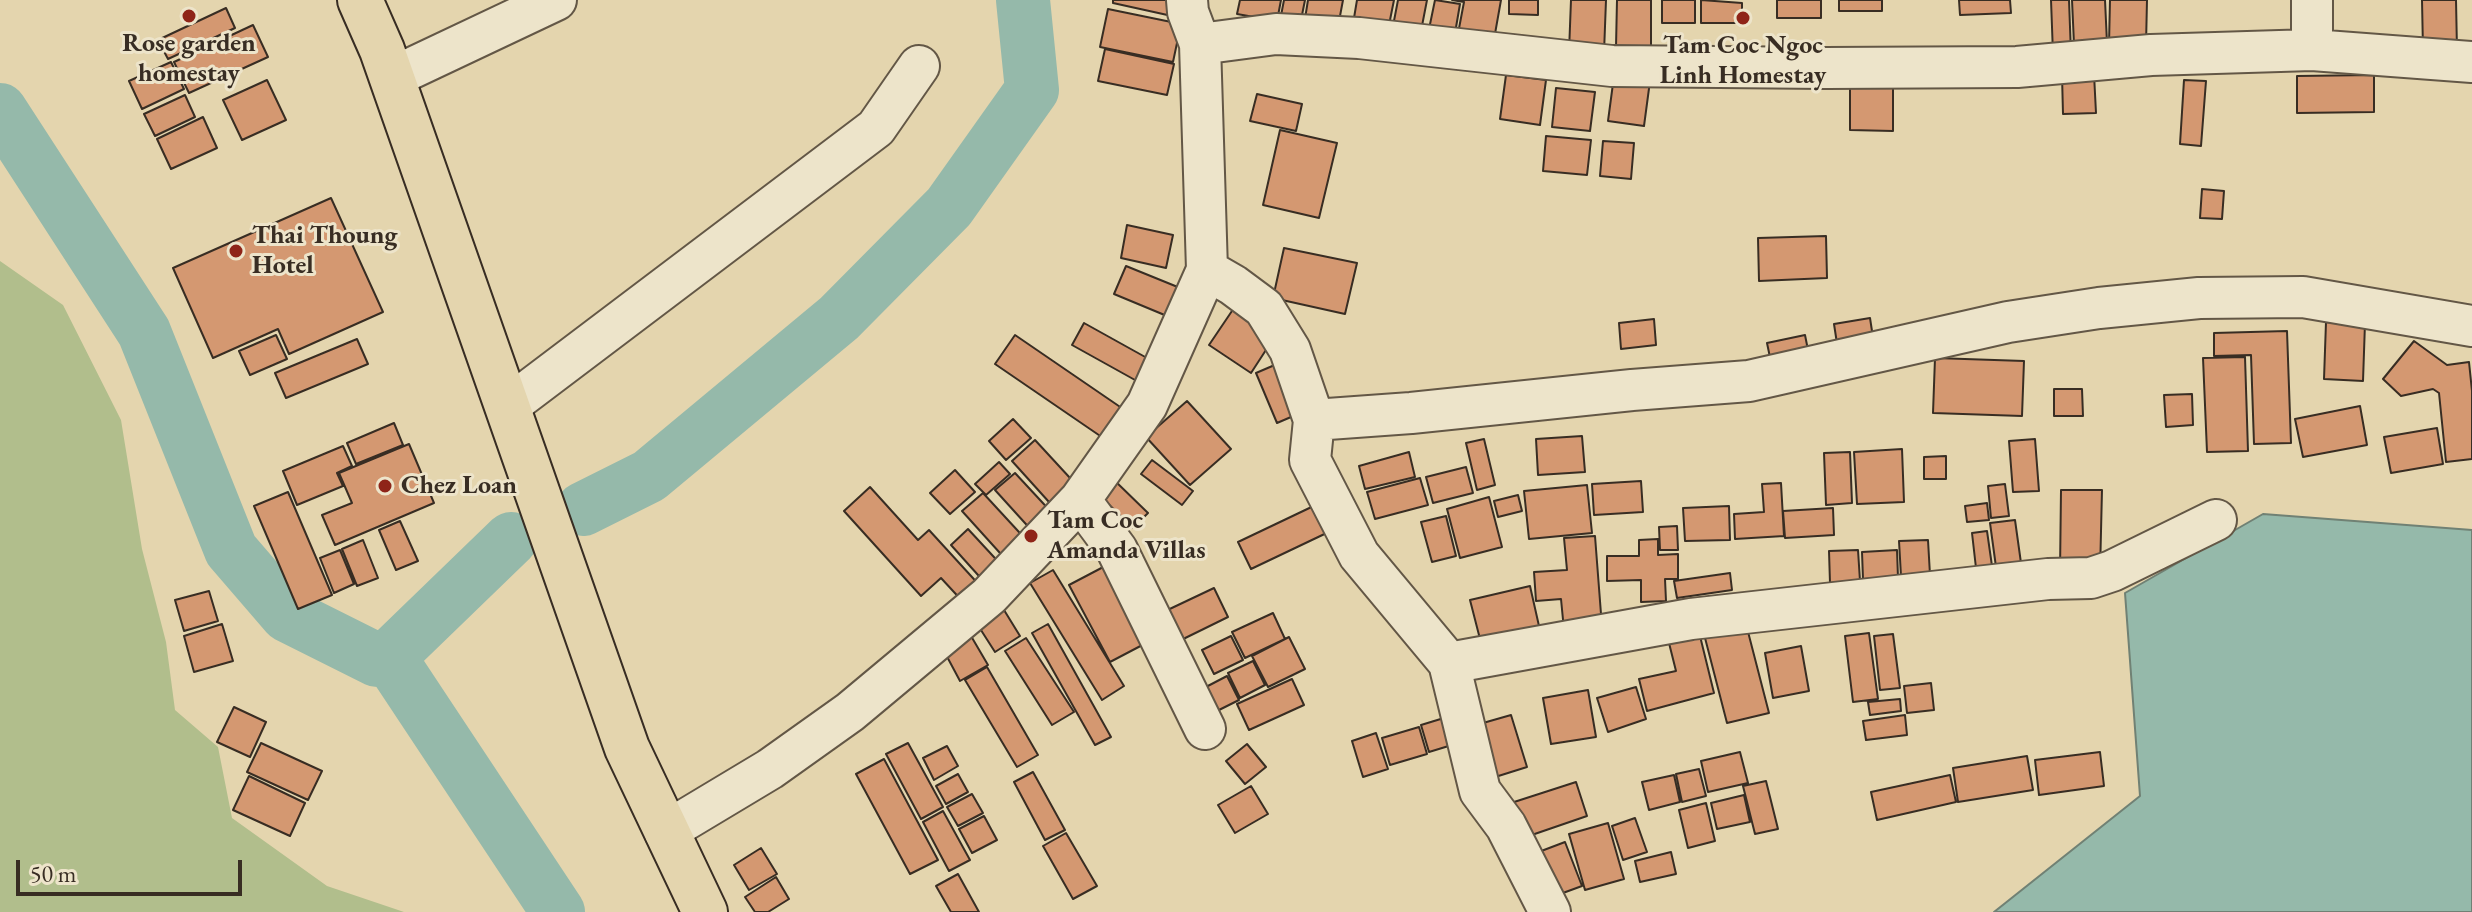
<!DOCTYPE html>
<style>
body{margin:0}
#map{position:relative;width:2472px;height:912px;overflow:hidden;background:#e4d5ae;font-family:"EB Garamond",serif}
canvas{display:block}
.scale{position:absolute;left:16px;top:860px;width:226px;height:36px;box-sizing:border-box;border:4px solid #382d23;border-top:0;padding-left:10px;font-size:24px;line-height:28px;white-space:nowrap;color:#382d23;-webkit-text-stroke:6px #ede4ca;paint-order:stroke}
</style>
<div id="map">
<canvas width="2472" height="912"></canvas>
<div class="scale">50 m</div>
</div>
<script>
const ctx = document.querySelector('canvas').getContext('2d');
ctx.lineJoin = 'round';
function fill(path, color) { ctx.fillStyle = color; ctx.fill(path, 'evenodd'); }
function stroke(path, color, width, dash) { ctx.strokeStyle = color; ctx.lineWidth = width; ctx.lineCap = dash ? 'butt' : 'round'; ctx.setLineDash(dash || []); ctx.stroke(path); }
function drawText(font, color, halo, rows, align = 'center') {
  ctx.font = font + ' "EB Garamond",serif'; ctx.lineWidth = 6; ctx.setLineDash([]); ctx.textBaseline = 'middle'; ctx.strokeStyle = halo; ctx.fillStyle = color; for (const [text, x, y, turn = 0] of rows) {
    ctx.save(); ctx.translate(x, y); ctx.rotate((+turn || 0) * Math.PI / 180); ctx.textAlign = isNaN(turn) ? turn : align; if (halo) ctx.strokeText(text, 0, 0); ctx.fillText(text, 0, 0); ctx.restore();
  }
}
fill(new Path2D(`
 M0 261 63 305 121 420 142 549 166 642 175 710 218 747 232 818 327 886 404 912H0Z`), '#b1be8c');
const water = new Path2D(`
 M2263 514 2472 530V912H1994L2140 796 2125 593Z`);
fill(water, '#95b9aa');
stroke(water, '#708174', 2);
stroke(new Path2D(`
 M0 110 144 332 231 550 287 615 377 660 389 657
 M583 509 649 476 839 318 949 207 1032 90 1023 0
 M511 539 389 657 558 912`), '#95b9aa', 54);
const building = new Path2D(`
 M1113 0H1185L1181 18 1113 3Z
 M1240 0H1281L1277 21 1237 14Z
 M1284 0H1305L1299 30 1279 26Z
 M1308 0H1343L1337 32 1304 25Z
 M1357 0H1394L1389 25 1354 18Z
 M1398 0H1427L1421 31 1393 26Z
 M1435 0 1460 4 1454 39 1428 34Z
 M1452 0H1501L1493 45 1457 39 1464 2Z
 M1509 0H1538V15L1509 14Z
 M1571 0H1606L1604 53 1569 52Z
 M1617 0H1651V47H1616Z
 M1662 0H1695V23H1662Z
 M1701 0 1742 3V23H1701Z
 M1777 0H1821V18H1777Z
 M1839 0H1882V11H1839Z
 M1959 0H2010L2011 13 1960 15Z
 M2051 0H2069L2071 54H2053Z
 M2072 0H2105L2107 43 2074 44Z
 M2110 0H2147L2146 45H2109Z
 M2422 0H2456L2457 50H2423Z
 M226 8 235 28 168 59 158 40Z
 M1108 9 1181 24 1173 62 1100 47Z
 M253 25 268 57 189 93 174 62Z
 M1105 49 1174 64 1167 95 1098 81Z
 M171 62 184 89 142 109 129 81Z
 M2094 74 2096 113 2063 114 2062 75Z
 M1506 75 1546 80 1540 125 1500 119Z
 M2374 75V112L2297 113V76Z
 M1614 76 1650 81 1644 126 1608 121Z
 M1850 79 1893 80V131L1850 130Z
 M267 80 286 120 242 140 223 100Z
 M2184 80 2206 81 2201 146 2180 144Z
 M1556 88 1595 92 1590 131 1552 127Z
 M1257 94 1302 104 1296 131 1250 121Z
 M185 95 195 117 155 136 144 114Z
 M203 117 217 148 171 169 157 139Z
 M1280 130 1337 143 1319 218 1263 205Z
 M1546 136 1591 140 1587 175 1543 171Z
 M1603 141 1634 143 1631 179 1600 176Z
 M2202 189 2224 191 2222 219 2200 218Z
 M331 198 383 312 289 354 278 329 213 358 173 268Z
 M1127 225 1173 235 1166 268 1121 258Z
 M1826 236 1827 278 1759 281 1758 238Z
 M1284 248 1357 263 1345 314 1273 298Z
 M1126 266 1190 292 1179 321 1114 294Z
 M1236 305 1277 333 1251 373 1209 345Z
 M1870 318 1874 344 1838 350 1834 324Z
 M1654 319 1656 345 1621 349 1619 323Z
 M2326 322 2365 323 2363 381 2324 379Z
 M1084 323 1156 363 1144 385 1072 345Z
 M2287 331 2291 443 2254 444 2251 355 2214 356V333Z
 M276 335 287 359 250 375 239 351Z
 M1015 335 1129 413 1109 442 995 364Z
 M1805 335 1810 360 1772 367 1767 343Z
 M357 339 368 364 286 398 275 373Z
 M2414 341 2447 365 2469 362 2472 391V459L2446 462 2439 393 2433 389 2401 396 2383 379Z
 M2245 357 2248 451 2207 452 2203 358Z
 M1935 358 2024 361 2022 416 1933 413Z
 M1284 361 1305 411 1277 423 1256 373Z
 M2054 389H2082L2083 416H2054Z
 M2192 394 2193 425 2166 427 2164 395Z
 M1187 401 1231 449 1190 485 1146 437Z
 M2360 406 2367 445 2303 457 2295 419Z
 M1013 419 1031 438 1006 460 989 441Z
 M394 423 403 445 356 464 347 443Z
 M2437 428 2443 464 2391 473 2384 437Z
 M1582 436 1585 472 1538 475 1536 439Z
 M1484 439 1495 485 1477 490 1466 443Z
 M2035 439 2039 491 2013 492 2009 441Z
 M1035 440 1082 491 1058 512 1012 461Z
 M409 444 434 503 335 545 322 515 352 503 339 473Z
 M343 446 352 466 337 473 343 486 297 505 283 471Z
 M1902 449 1904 502 1857 504 1854 452Z
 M1409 452 1415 477 1365 489 1359 466Z
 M1850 452 1852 503 1826 505 1824 453Z
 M1946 456V479H1924V457Z
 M1152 460 1193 491 1182 505 1141 474Z
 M999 462 1010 474 986 495 975 484Z
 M1466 467 1473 493 1433 503 1426 477Z
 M955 470 975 492 950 514 930 493Z
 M1015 473 1054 515 1034 533 995 490Z
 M1420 478 1428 505 1375 519 1367 492Z
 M1113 479 1148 513 1133 528 1098 494Z
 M1641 481 1643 512 1594 515 1592 484Z
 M1781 483 1784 536 1735 539 1734 514 1764 512 1762 484Z
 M2005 484 2009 516 1991 518 1988 486Z
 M1587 485 1592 533 1529 539 1524 491Z
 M870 487 918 540 929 530 982 588 965 604 941 578 921 596 844 511Z
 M2061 490H2102L2100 573 2060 572Z
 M288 492 332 595 298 609 254 506Z
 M983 493 1030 544 1009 563 962 511Z
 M1518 495 1522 511 1498 517 1494 501Z
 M1489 497 1502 547 1460 558 1447 509Z
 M1322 502 1335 529 1251 569 1238 542Z
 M1987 503 1989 520 1967 522 1965 506Z
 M1729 506 1730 540 1685 541 1683 508Z
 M1833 508 1834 535 1785 538 1783 511Z
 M1446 516 1456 556 1432 562 1421 522Z
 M2015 520 2021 563 1996 567 1990 523Z
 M400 521 418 561 396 570 379 530Z
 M1677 526 1678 550H1660L1659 527Z
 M968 529 1005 569 987 585 951 545Z
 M1987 531 1992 566 1976 568 1972 533Z
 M1595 536 1602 627 1564 630 1561 599 1536 601 1534 572 1567 570 1564 538Z
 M1658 539V555L1678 554V579H1665L1666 601 1641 602V580L1607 581V556H1639V540Z
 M363 540 378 578 357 586 342 549Z
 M1928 540 1930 575 1901 576 1899 541Z
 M340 550 354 584 334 593 320 558Z
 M1858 550 1860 581 1830 583 1829 551Z
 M1897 550 1898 578 1863 579 1862 552Z
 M1109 564 1150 641 1110 662 1069 585Z
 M1053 570 1124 686 1102 700 1030 583Z
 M1730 573 1732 590 1677 598 1674 581Z
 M1530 586 1539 626 1480 639 1470 600Z
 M1214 588 1228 617 1171 645 1157 615Z
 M209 591 218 621 184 631 175 600Z
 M1004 610 1020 636 995 652 979 627Z
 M1273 613 1285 639 1245 658 1232 632Z
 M222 624 233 661 194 672 184 636Z
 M1048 624 1111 737 1095 745 1032 633Z
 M1746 624 1769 713 1727 723 1704 634Z
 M1869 633 1878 699 1853 702 1845 636Z
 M1893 634 1900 688 1880 690 1874 636Z
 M971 636 988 665 960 681 944 651Z
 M1231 636 1243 660 1214 674 1202 650Z
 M1700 636 1714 693 1647 711 1639 679 1676 671 1669 643Z
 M1289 637 1305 669 1268 687 1252 656Z
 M1026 638 1074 712 1052 725 1005 651Z
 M1801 646 1809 691 1773 698 1765 653Z
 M1253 661 1265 685 1240 698 1228 673Z
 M987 667 1038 755 1017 767 965 680Z
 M1227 676 1239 700 1215 712 1204 688Z
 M1292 679 1304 705 1249 730 1237 704Z
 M1931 683 1934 710 1907 713 1904 686Z
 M1636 687 1646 719 1608 732 1597 698Z
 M1588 690 1596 737 1551 744 1543 698Z
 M1900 699 1901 711 1870 715 1868 702Z
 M234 707 266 722 250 757 217 742Z
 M1457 714 1465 741 1429 752 1421 725Z
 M1511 715 1527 767 1492 778 1476 725Z
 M1905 715 1907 735 1866 740 1863 721Z
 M1419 727 1427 754 1390 765 1382 738Z
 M1376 733 1388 769 1363 777 1352 741Z
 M261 743 322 771 308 800 247 772Z
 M908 743 943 807 921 819 886 754Z
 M1247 744 1266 767 1245 784 1226 761Z
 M947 746 958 766 934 780 923 758Z
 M1740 752 1748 783 1708 792 1701 761Z
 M2100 752 2104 786 2039 795 2035 760Z
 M2027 756 2033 790 1958 802 1953 768Z
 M884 759 938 860 910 874 856 774Z
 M1699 769 1706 796 1682 802 1676 774Z
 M1033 772 1065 830 1045 840 1014 782Z
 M958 774 968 792 946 804 936 786Z
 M1674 775 1680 802 1649 810 1642 782Z
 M1950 775 1956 802 1877 820 1871 792Z
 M249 776 305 803 290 836 233 810Z
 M1766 781 1778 829 1755 834 1743 786Z
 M1576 782 1587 816 1523 838 1511 803Z
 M1251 786 1268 814 1235 833 1218 805Z
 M972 794 983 813 958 826 947 807Z
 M1744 795 1750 822 1717 829 1711 803Z
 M1706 803 1715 841 1688 848 1679 810Z
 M943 811 970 860 949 871 923 822Z
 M984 816 997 840 972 853 959 829Z
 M1635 818 1647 852 1623 860 1612 826Z
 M1608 823 1624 879 1585 890 1569 834Z
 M1066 833 1097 886 1073 899 1043 846Z
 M1565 842 1582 886 1552 897 1536 853Z
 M761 848 777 874 749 890 734 865Z
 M1671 852 1676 874 1640 882 1635 861Z
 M958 874 979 912H951L936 886Z
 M776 877 789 899 768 912H755L745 897Z`);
fill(building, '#d49871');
stroke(building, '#382d23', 2);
const minor = new Path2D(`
 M1200 44 1276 34 1359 38 1612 66 1826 68 2017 67 2151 55 2312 50V0
 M2312 50 2472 62
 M391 78 556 0
 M1207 270 1233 285 1264 308 1290 350 1314 420 1310 460 1359 555 1449 663 1480 791 1506 826 1550 912
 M507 407 876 128 919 66
 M1314 420 1411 413 1632 390 1749 381 2008 322 2099 308 2199 298 2303 297 2472 326
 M1080 500 1117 550 1205 729
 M1449 663 1691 619 2048 579 2091 578 2112 571 2216 520
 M665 832 770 769 850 712 989 596 1080 500 1147 405 1207 270 1200 44 1188 12 1187 0`);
const major = new Path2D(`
 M360 0 382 50 627 748 705 912`);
stroke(minor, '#635746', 44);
stroke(major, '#382d23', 48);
stroke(minor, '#ede4ca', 40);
stroke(major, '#e4d5ae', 44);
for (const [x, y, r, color] of [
 [189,16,8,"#8f2418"],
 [1743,18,8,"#8f2418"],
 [236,251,8,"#8f2418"],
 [385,486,8,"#8f2418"],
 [1031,536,8,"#8f2418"]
]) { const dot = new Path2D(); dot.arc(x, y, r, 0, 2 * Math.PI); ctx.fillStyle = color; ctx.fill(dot); stroke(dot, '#ede4ca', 3); }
drawText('bold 26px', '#382d23', '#ede4ca', [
 ["Rose garden",189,44,"center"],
 ["homestay",189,74,"center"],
 ["Tam Coc Ngoc",1743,46,"center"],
 ["Linh Homestay",1743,76,"center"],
 ["Thai Thoung",252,236],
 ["Hotel",252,266],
 ["Chez Loan",401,486],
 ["Tam Coc",1047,521],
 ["Amanda Villas",1047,551]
], 'left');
</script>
